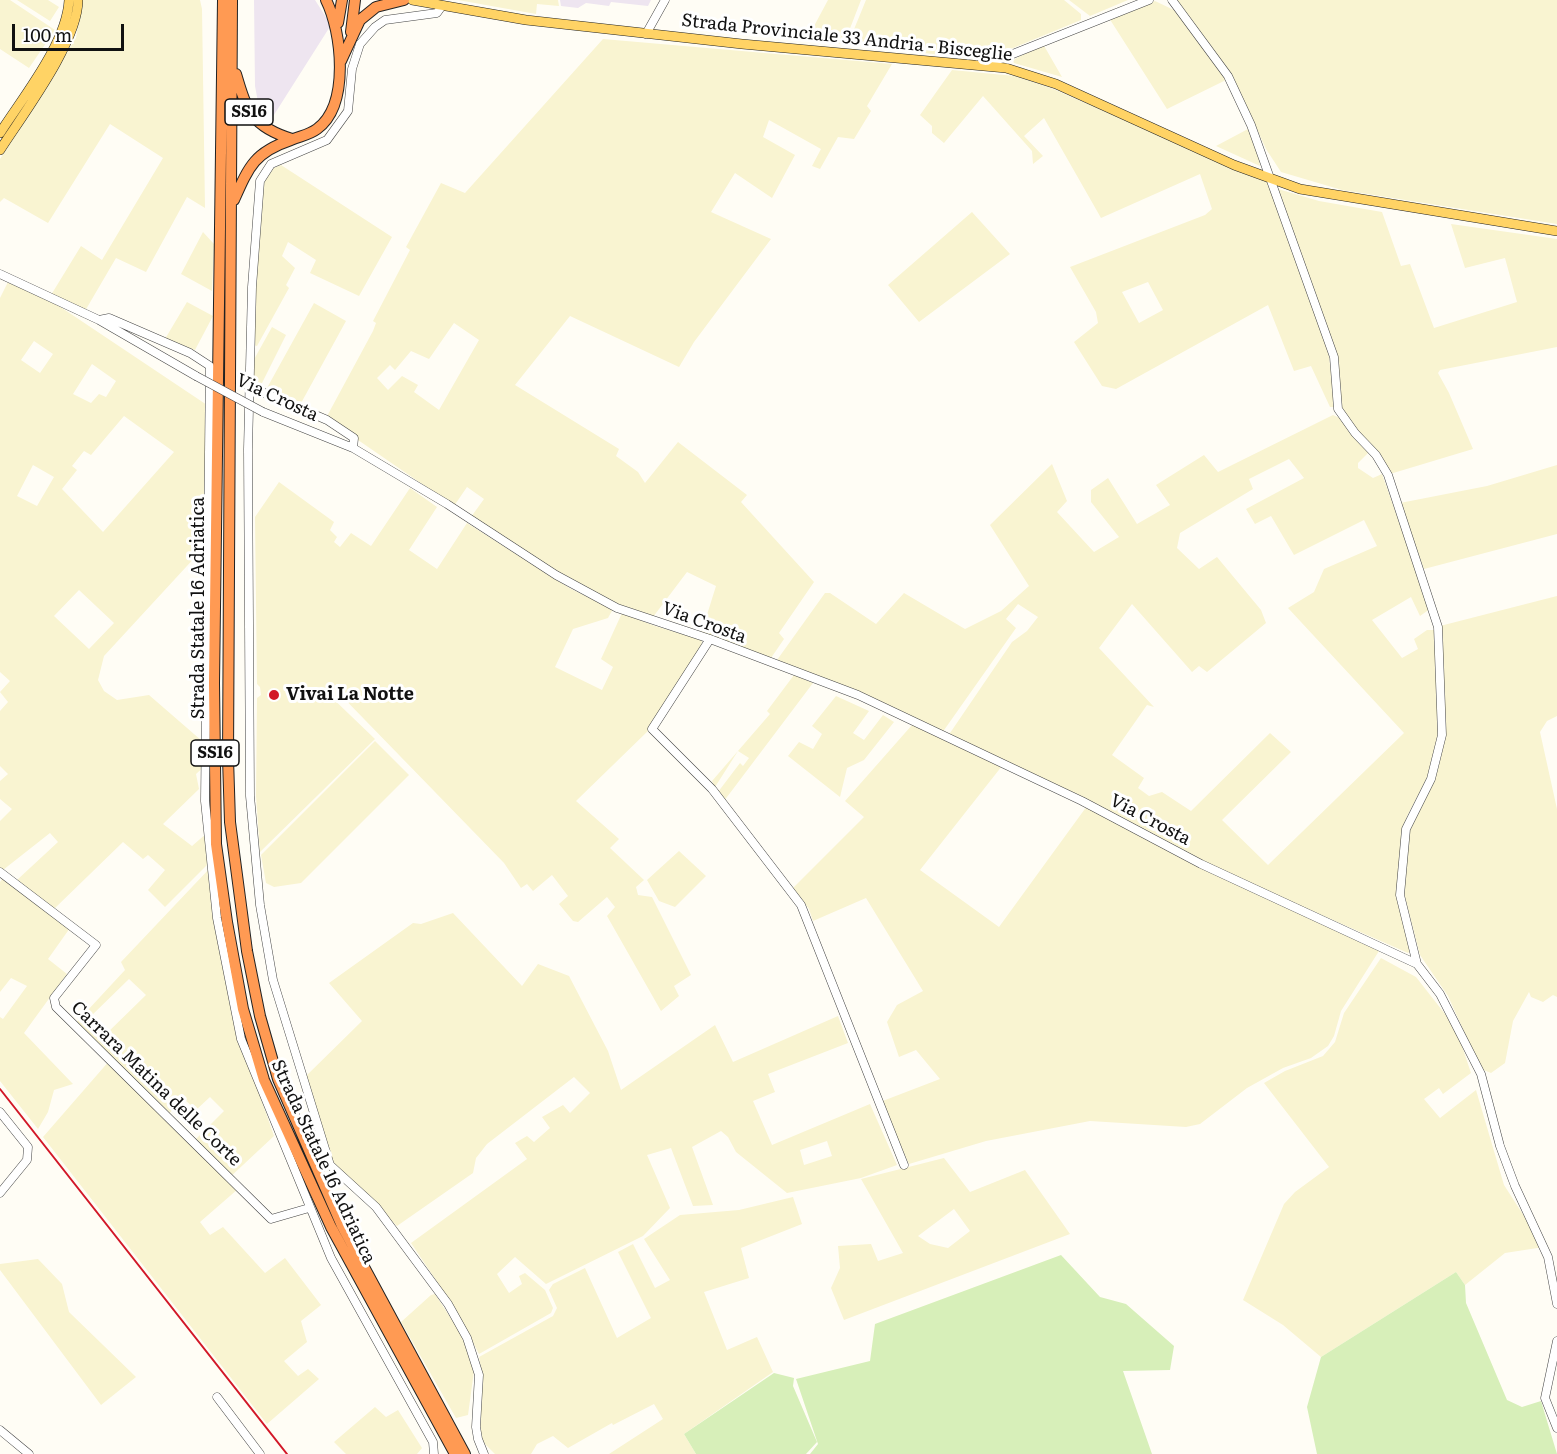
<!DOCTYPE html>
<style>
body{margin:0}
#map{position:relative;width:1557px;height:1454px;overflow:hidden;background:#fffdf5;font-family:Literata,serif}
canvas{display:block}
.scale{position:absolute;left:12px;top:24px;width:112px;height:27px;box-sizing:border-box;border:3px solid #111;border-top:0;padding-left:8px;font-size:18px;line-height:21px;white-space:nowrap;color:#111;-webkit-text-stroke:4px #fff;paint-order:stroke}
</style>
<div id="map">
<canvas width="1557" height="1454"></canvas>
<div class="scale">100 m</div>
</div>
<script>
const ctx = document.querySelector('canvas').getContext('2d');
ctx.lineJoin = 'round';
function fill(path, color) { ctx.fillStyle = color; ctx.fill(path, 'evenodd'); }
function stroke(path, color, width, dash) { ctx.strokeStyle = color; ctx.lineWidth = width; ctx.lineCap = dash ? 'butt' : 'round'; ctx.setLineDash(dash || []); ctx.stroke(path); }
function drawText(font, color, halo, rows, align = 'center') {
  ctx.font = font + ' Literata,serif'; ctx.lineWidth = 6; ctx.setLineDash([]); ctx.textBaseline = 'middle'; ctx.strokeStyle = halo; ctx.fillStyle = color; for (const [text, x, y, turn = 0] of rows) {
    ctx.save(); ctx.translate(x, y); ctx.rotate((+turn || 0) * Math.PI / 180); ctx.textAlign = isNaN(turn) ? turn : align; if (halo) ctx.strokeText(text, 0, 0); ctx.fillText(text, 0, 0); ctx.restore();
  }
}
fill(new Path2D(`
 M254 0H315L331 25 272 118 258 102 255 86Z
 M560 0H651L648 6 611 2 609 6 586 3 578 8 561 6Z`), '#eee5f0');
fill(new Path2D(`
 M0 0H10L55 30 29 68 0 49Z
 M17 0H48L59 7 50 21Z
 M82 0H200L202 9 205 208 187 197 146 272 116 258 85 311 51 295 81 246 102 260 163 158 110 124 48 223 4 198 0 202V159L76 38Z
 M458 0H558L559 6 537 4 536 14Z
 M828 0H861L844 44 806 41Z
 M866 0H1064L1081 14V20L984 60 848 44Z
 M1069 0H1128L1090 16Z
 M1175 0H1557V224L1342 190 1281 172 1266 149 1233 77Z
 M1155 1 1176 11 1226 80 1167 109 1109 18Z
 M603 39 892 64 867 106 871 111 854 139 838 137 820 169 812 166 821 149 769 120 763 137 795 155 772 198 735 173 711 212 771 239 694 342 679 367 570 316 515 385 619 449 616 456 638 472 645 483 678 442 747 495 741 502 814 582 779 633 784 639 771 658 701 634 716 586 687 572 653 617 609 601 543 565 471 517 484 499 467 487 454 506 326 418 373 331 376 323 373 321 410 250 406 247 441 183 465 193ZM454 323 479 340 439 410 414 392 418 385 402 376 388 390 377 378 390 365 395 370 411 351 429 359Z
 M1043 44 1062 77 1014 63 1013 60Z
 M952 70 1015 76 1051 88 1269 183 1328 348 1335 407H1330L1311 366 1294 371 1268 305 1116 389 1102 386 1074 342 1098 323 1096 312 1070 267 1205 215 1212 209 1200 174 1101 218 1044 118 1024 136 1043 156 1033 164 1032 151 983 96 944 143 932 133V126L920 115ZM1148 282 1163 310 1139 323 1122 292Z
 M1248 129 1258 151 1260 166 1216 146Z
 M281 165 392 237 359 296 310 273 316 260 288 242 282 256 295 268 286 285 289 288 257 346 253 345 259 211 265 180 274 168Z
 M1278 189 1319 201 1382 212 1401 266 1410 264 1434 328 1517 302 1505 258 1465 268 1451 224 1557 239V347L1440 370 1438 373 1449 393 1473 449 1390 474 1353 425 1340 405 1333 346Z
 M972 212 1010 254 919 322 888 285Z
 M203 232 214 244 212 291 181 274Z
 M8 282 59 306 207 405 210 541 104 656 98 680 104 691 117 700 149 695 209 747V762L196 774 199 789 163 824 192 846 207 833 210 862 165 907 148 890 165 870 148 855 143 859 123 842 54 909 17 880 58 842 50 833 3 870 0 868V821L12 809 0 799V781L8 774 0 766V711L8 702 0 692 10 681 0 672V298ZM34 341 53 354 40 373 21 360ZM92 364 116 381 106 397 99 394 91 403 73 394ZM124 416 174 452 103 532 62 489 77 470 72 466 84 451 91 455ZM33 465 54 477 37 506 17 496ZM79 590 114 623 89 649 54 616Z
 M187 302 213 316 195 350 165 339Z
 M314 303 346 321 300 405 267 388Z
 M272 327 286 335 261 385 251 380 252 363Z
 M1333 415 1342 419 1369 452 1358 463V468L1373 478 1382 474 1430 609 1420 616 1411 597 1372 620 1402 658 1418 649 1414 639 1427 630H1434L1439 712 1437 746 1433 767 1407 816 1398 870 1399 897 1412 948 1408 953 1208 865 1079 795 948 736 1012 642 1027 631 1038 617 1018 604 1006 619 1016 628 942 733 777 660 825 593H830L876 624 904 593 965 629 1001 611 1029 586 990 525 1052 464 1067 501 1057 512 1094 552 1119 537 1091 502V490L1108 478 1137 524 1170 505 1156 485 1204 455 1218 472ZM1289 459 1304 478 1246 509 1255 524 1271 516 1294 555 1364 520 1377 546 1324 569 1314 592 1288 608 1404 733 1268 865 1222 820 1291 752 1270 733 1191 811 1162 792 1149 796 1138 788 1144 778 1112 755 1147 705 1154 707 1099 648 1132 604 1192 672 1199 666 1207 672 1266 623 1261 610 1217 557 1199 569 1177 548 1180 533 1253 489 1249 479Z
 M1557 465V534L1424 569 1400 503 1487 486Z
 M279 482 334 522 330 530 337 537 334 542 340 547 351 533 371 546 410 488 437 507 409 550 437 569 467 523 571 589 613 609 608 618 573 629 555 667 602 690 613 667 601 659 622 613 655 626 702 640 701 649 649 730 576 801 619 839 610 848 644 880 636 887 638 895 652 897 691 975 674 986 679 996 661 1011 607 916 615 907 607 897 578 922 573 921 559 904 568 896 552 875 533 891 527 884 521 888 504 863 330 684 324 690 375 739 260 852 256 796 257 698 261 695 260 687 257 684 255 517Z
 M1557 596V716L1547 721 1540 732 1557 809V997L1553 995 1543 1002 1531 997 1529 992 1513 1021 1505 1063 1491 1073 1481 1069 1448 996 1420 955 1404 893 1409 829 1415 812 1438 769 1443 747 1440 626Z
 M794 675 813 683 724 801 718 792 740 763 743 766 749 758 738 751 715 787 712 781 770 714 767 711Z
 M836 696 869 711 853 733 864 740 883 715 894 722 864 760 847 768 840 797 788 756 799 742 813 749 822 734 812 726Z
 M912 725 1002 766 920 870 999 927 1087 806 1205 870 1379 951 1341 1011 1334 1036 1328 1046 1311 1058 1283 1068 1247 1088 1200 1124 1186 1127 1090 1121 986 1141 909 1164 880 1102 940 1079 916 1050 899 1057 887 1022 897 1005 923 991 866 898 813 921 809 909 793 888 864 817 845 801Z
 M375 741 409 775 301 883 274 887 266 883 261 855Z
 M679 851 706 876 675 907 659 901 647 880Z
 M210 868 240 1038 274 1136 228 1179 238 1189 200 1222 210 1235 223 1227 265 1273 285 1258 321 1305 301 1321 307 1342 284 1361 298 1376 308 1369 319 1379 267 1424 43 1137 110 1060 74 1025 125 970 121 962ZM129 979 146 995 103 1037 87 1020ZM210 1097 224 1111 194 1141 167 1116 183 1098 196 1110Z
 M3 878 70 928 48 959 67 974 24 1033 73 1084 54 1090 48 1112 38 1129 0 1081V1017L3 1019 27 986 11 978 0 992V882Z
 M453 913 522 986 538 964 569 976 608 1051 621 1090 715 1025 733 1062 838 1016 848 1043 768 1074 775 1092 753 1101 772 1145 870 1104 897 1165 861 1178 787 1193 736 1152 728 1137 721 1131 692 1147 713 1205 693 1206 671 1148 647 1155 670 1208 643 1236 546 1284 515 1257 497 1274 509 1293 522 1284 519 1276 525 1273 545 1290 553 1308 551 1313 479 1354 456 1310 411 1243 527 1159 515 1143 527 1136 534 1142 550 1128 542 1117 563 1105 570 1113 590 1093 574 1077 487 1144 476 1158 473 1173 397 1226 334 1164 305 1077 362 1021 329 983 413 923 421 924ZM827 1141 832 1156 804 1165 800 1150Z
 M1381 958 1416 977 1456 1028 1471 1073 1443 1094 1439 1088 1424 1099 1440 1118 1476 1090 1504 1185 1544 1247 1505 1253 1465 1285 1456 1272 1321 1357 1283 1325 1243 1300 1284 1204 1295 1192 1329 1167 1264 1083 1285 1071 1323 1056 1335 1042 1344 1013Z
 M944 1158 970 1192 1025 1170 1070 1234 844 1320 831 1288 840 1268 838 1246 871 1244 878 1261 903 1253 861 1179ZM954 1209 970 1231 948 1248 930 1244 918 1236Z
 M793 1197 802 1224 741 1248 749 1278 704 1292 727 1350 757 1337 773 1372 684 1434 696 1454H609L663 1419 654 1404 613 1425 612 1423 568 1448 553 1436 537 1444 531 1454H495L480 1439 482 1374 479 1357 553 1316 557 1308 549 1290 553 1284 585 1268 617 1338 651 1318 618 1252 633 1244 655 1288 670 1280 644 1239 680 1215 739 1210Z
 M38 1259 62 1284 69 1312 136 1377 101 1405 0 1270V1264Z
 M435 1294 463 1337 474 1371 468 1415 456 1418 401 1322 431 1295Z
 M375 1407 386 1417 398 1410 422 1448 417 1454H346L334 1442Z`), '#f9f4d1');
fill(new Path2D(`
 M1061 1255 1100 1297 1126 1304 1174 1346 1170 1370 1123 1371 1152 1454H810L818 1444 796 1379 870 1361 875 1324Z
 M1456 1272 1465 1285 1466 1303 1507 1400 1522 1407 1541 1401 1557 1454H1317L1307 1407 1321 1357Z
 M774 1373 794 1378 793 1386 817 1442 806 1454H696L684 1434Z`), '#d7efb9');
const minor = new Path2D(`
 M1172 0 1228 76 1251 125 1334 357 1338 409 1355 433 1376 455 1388 475 1438 627 1442 735 1431 779 1406 829 1400 895 1417 964 1440 994 1481 1074 1500 1146 1515 1186 1548 1257 1557 1304
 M442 6 437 13 385 20 375 27 360 44 352 69 348 111 327 140 271 164 260 181 252 287 248 449 250 796 260 905 273 980 330 1165 376 1207 448 1304 467 1338 479 1375 476 1427 478 1439 484 1454
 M646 34 665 0
 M985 65 1149 0
 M0 274 99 320 196 376
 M99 320 109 318 190 353 210 366 205 801 217 918 241 1039 331 1258 433 1442 434 1454
 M248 386 327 420 354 438 353 448
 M263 412 353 448 447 504 556 575 617 608 710 639 858 695 1082 801 1201 864 1417 964
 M710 639 652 729 712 789 801 905 904 1165
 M0 872 96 945 54 998 56 1007 271 1219 309 1208
 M0 1112 28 1147 27 1160 0 1193
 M1557 1341 1545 1398 1557 1428
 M217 1397 260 1454
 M0 1430 29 1454`);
const major = new Path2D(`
 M412 0 526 20 742 44 1006 68 1056 84 1234 165 1300 189 1557 231
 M0 133C23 97 67 43 69 0
 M0 150C23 114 78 42 78 0`);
const highway = new Path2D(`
 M223 0 214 683 216 844 227 922 243 1009 264 1080 331 1227 455 1454
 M232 0 228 758 230 822 247 951 260 1016 278 1079 342 1226 465 1454
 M338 23 342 0
 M351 32 355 0
 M341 61 360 20 376 7 404 0
 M236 74C247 112 253 127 292 139
 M234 200C249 166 255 152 291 140 300 136 309 135 317 129 350 105 342 32 326 0`);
stroke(minor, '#444', 9);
stroke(major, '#222', 10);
stroke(highway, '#222', 12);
stroke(minor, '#fff', 8);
stroke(major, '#ffd365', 9);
stroke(highway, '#ff9a53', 10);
stroke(new Path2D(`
 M0 1089 287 1454`), '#d21828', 2);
const minorBridge = new Path2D(`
 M196 376 263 412`);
stroke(minorBridge, '#444', 9, []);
stroke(minorBridge, '#fff', 8);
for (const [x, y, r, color] of [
 [274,695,6,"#d21828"]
]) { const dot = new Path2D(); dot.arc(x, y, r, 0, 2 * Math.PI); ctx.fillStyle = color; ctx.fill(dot); stroke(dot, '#fff', 2); }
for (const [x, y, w] of [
 [249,112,48],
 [215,753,48]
]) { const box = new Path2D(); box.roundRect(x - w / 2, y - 13, w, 26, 4.5); ctx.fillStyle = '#fff'; ctx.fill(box); stroke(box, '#111', 1.5); }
drawText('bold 16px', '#111', null, [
 ["SS16",249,112],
 ["SS16",215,753]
]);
drawText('18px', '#111', '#fff', [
 ["Strada Provinciale 33 Andria - Bisceglie",847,38,6],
 ["Via Crosta",277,398,25],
 ["Strada Statale 16 Adriatica",199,608,-90],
 ["Via Crosta",704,623,20],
 ["Via Crosta",1150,820,28],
 ["Carrara Matina delle Corte",156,1084,44],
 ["Strada Statale 16 Adriatica",323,1162,65]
]);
drawText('bold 18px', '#111', '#fff', [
 ["Vivai La Notte",286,695]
], 'left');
</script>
